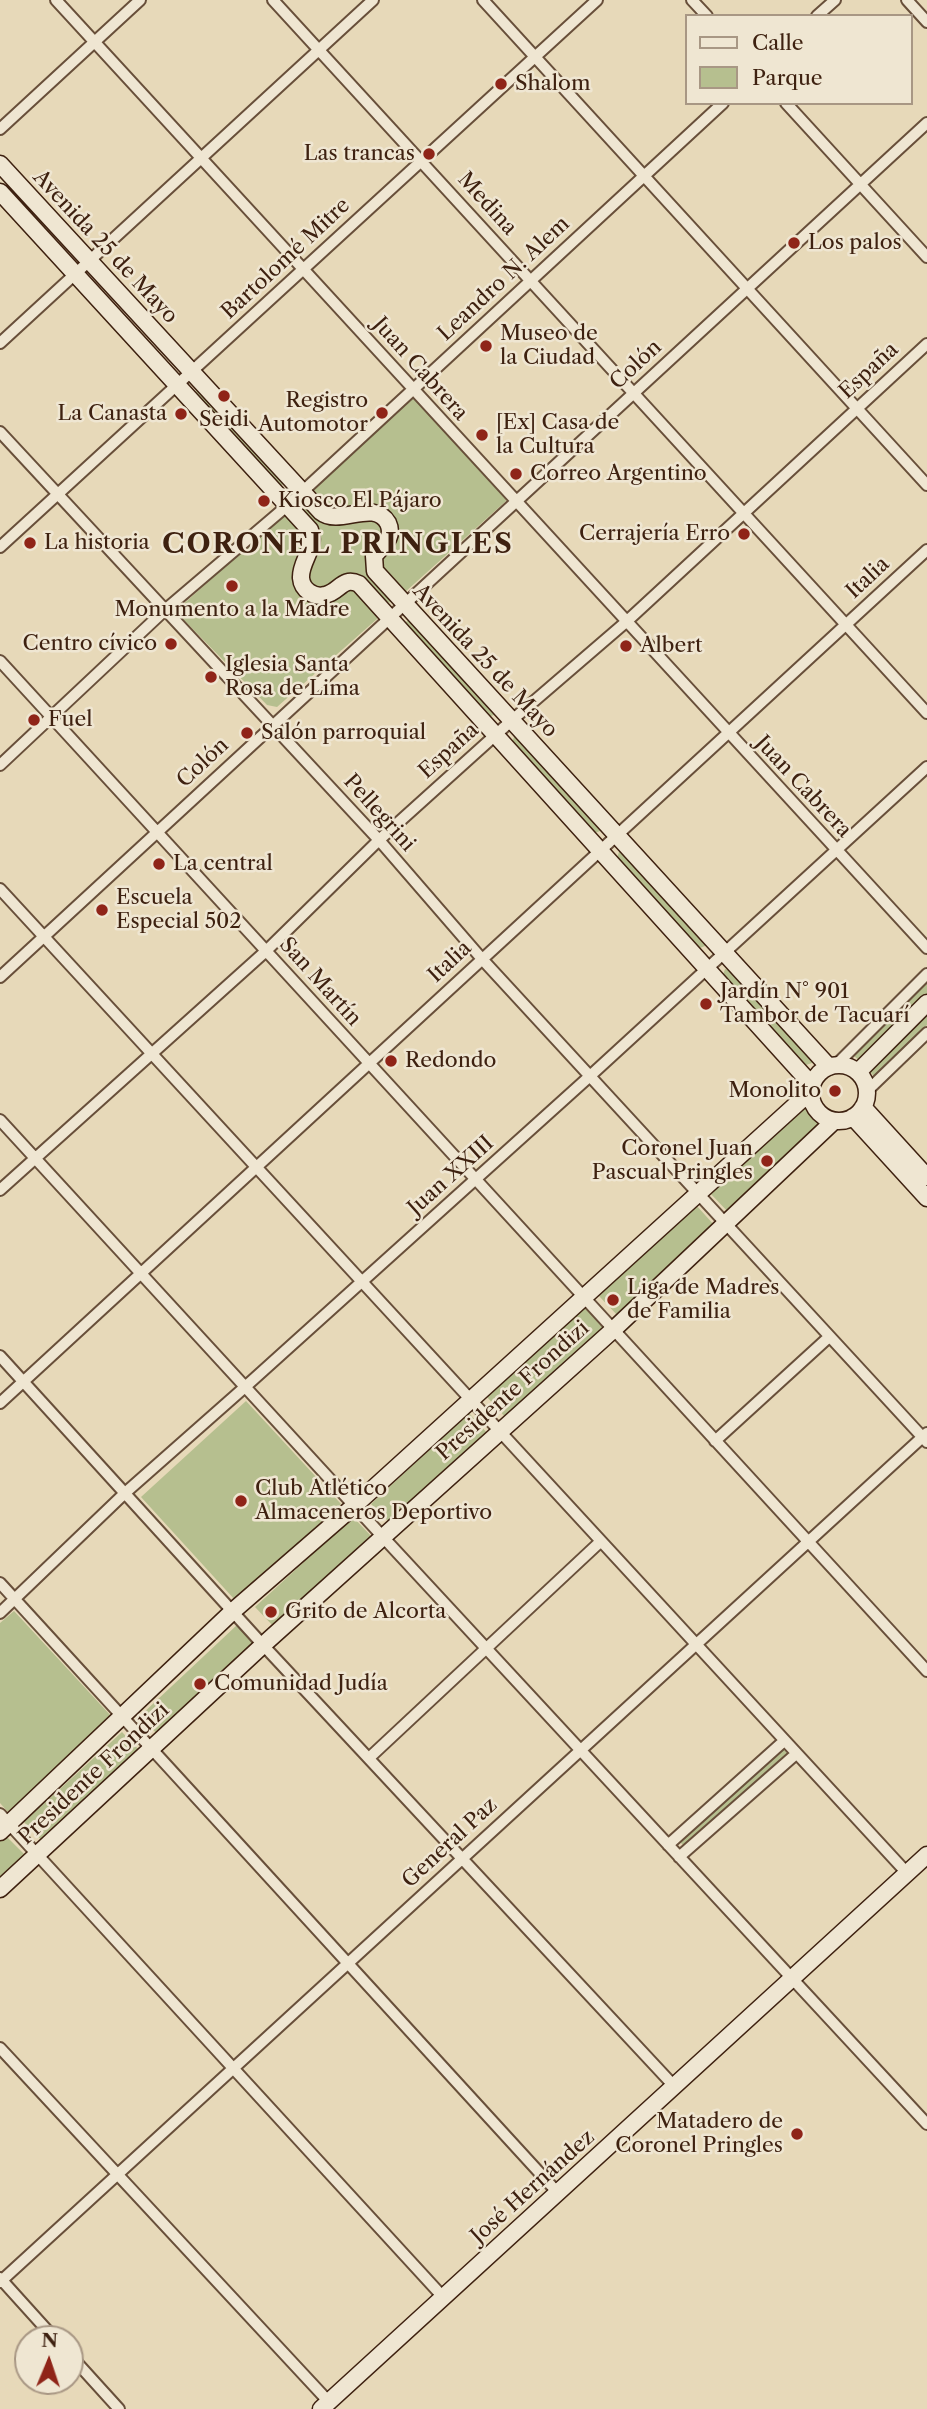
<!DOCTYPE html>
<meta charset="utf-8">
<style>
body{margin:0}
#map{position:relative;width:927px;height:2409px;overflow:hidden;background:#e7d9b9;font-family:"Libre Caslon Text",serif}
canvas{display:block}
.legend{position:absolute;left:685px;top:14px;width:228px;height:91px;box-sizing:border-box;background:#efe6d2;border:2px solid #a89784;margin:0;padding:9px 12px;list-style:none;font-size:21px;color:#3e2110}
.legend li{display:flex;align-items:center;gap:14px;height:35px}
.legend b{width:35px;border:2px solid #a89784}
.north{position:absolute;left:14px;top:2325px;width:70px;height:70px;box-sizing:border-box;background:#efe6d2;border:2px solid #a89784;border-radius:50%;rotate:2deg;font-size:19px;font-weight:700;line-height:28px;text-align:center;color:#3e2110}
.north::after{content:'';display:block;margin:auto;width:24px;height:32px;background:#8f2418;clip-path:polygon(50% 0,100% 100%,50% 72%,0 100%)}
</style>
<div id="map">
<canvas width="927" height="2409"></canvas>
<ul class="legend">
<li><b style="height:9px;background:#efe6d2"></b>Calle</li>
<li><b style="height:19px;background:#b6bf8f"></b>Parque</li>
</ul>
<div class="north">N</div>
</div>
<script>
const ctx = document.querySelector('canvas').getContext('2d');
ctx.lineJoin = 'round';
function fill(path, color) { ctx.fillStyle = color; ctx.fill(path, 'evenodd'); }
function stroke(path, color, width, dash) { ctx.strokeStyle = color; ctx.lineWidth = width; ctx.lineCap = dash ? 'butt' : 'round'; ctx.setLineDash(dash || []); ctx.stroke(path); }
function drawText(font, color, halo, rows, align = 'center') {
  ctx.font = font + ' "Libre Caslon Text",serif'; ctx.lineWidth = 5; ctx.setLineDash([]); ctx.textBaseline = 'middle'; ctx.strokeStyle = halo; ctx.fillStyle = color; for (const [text, x, y, turn = 0] of rows) {
    ctx.save(); ctx.translate(x, y); ctx.rotate((+turn || 0) * Math.PI / 180); ctx.textAlign = isNaN(turn) ? turn : align; if (halo) ctx.strokeText(text, 0, 0); ctx.fillText(text, 0, 0); ctx.restore();
  }
}
fill(new Path2D(`
 M197 391H200L283 481V484L280 487 194 393Z
 M413 398 418 400 505 497 506 501 404 593 378 565 394 523 334 516 311 492Z
 M303 505 373 516 386 530 377 548 392 598 391 602 387 603 365 583 327 591 306 583 311 561 300 510Z
 M281 517H289L307 532 304 593 351 585 378 615 377 619 277 707 267 705 180 616V607Z
 M407 621 411 622 494 712V715L488 717 405 623Z
 M514 737 517 738 601 828 600 831 595 833 512 743Z
 M619 852H622L706 943 705 946 700 948 617 858Z
 M725 969 729 970 812 1060V1063L806 1065 723 975Z
 M927 983V996L861 1062 854 1056Z
 M927 1011V1025L875 1077 868 1070Z
 M807 1102 826 1123 729 1213 710 1193Z
 M696 1205 715 1226 618 1316 599 1296Z
 M584 1307 604 1328 506 1418 487 1397Z
 M246 1401 341 1504 235 1600 141 1497Z
 M469 1413 488 1434 391 1524 371 1504Z
 M353 1517 372 1537 275 1628 255 1607Z
 M14 1611 112 1717 8 1812 0 1803V1623Z
 M237 1625 256 1646 159 1736 140 1716Z
 M122 1732 141 1752 44 1843 24 1822Z
 M782 1748 788 1754 684 1846 678 1840Z
 M5 1835 25 1855 0 1878V1840Z`), '#b6bf8f');
const street = new Path2D(`
 M56 0 927 948
 M273 0 927 713
 M483 0 927 485
 M692 0 707 16
 M907 0 927 22
 M817 16 835 0
 M786 103 927 257
 M0 129 140 0
 M0 343 373 0
 M0 432 379 840 482 959 927 1442
 M0 547 597 0
 M0 661 927 1671
 M0 765 166 609 288 505 723 103
 M0 889 907 1873
 M0 977 927 123
 M836 1065 927 974
 M867 1091 927 1033
 M0 1120 383 1537 927 2124
 M0 1190 266 951 379 840 511 721 626 622 927 344
 M0 1356 263 1645 674 2086
 M0 1403 927 550
 M715 1441 829 1337
 M0 1583 558 2193
 M0 1613 125 1493 245 1387 590 1076 927 767
 M369 1758 600 1542
 M0 1814 443 2297
 M668 1845 784 1741
 M679 1857 796 1754
 M0 2048 329 2402
 M0 2278 55 2339
 M0 2282 927 1433
 M70 2355 119 2409`);
const secondary = new Path2D(`
 M0 164 321 512C340 527 374 498 388 523 395 538 382 546 374 556L375 571 829 1067
 M0 192 310 530C317 548 300 561 301 578 302 590 314 598 325 595 340 592 342 576 359 584L812 1085
 M811 1093a28 28 0 1 1 56 0a28 28 0 1 1-56 0Z
 M858 1072 927 1003
 M863 1107 927 1177
 M853 1117 927 1198
 M0 1832 233 1611 354 1506 811 1091
 M0 1889 263 1645 613 1330 834 1121
 M321 2409 927 1855`);
stroke(street, '#684f3a', 14);
stroke(secondary, '#3e2110', 19);
stroke(street, '#efe6d2', 10);
stroke(secondary, '#efe6d2', 16);
for (const [x, y, r, color] of [
 [501,84,7,"#8f2418"],
 [429,154,7,"#8f2418"],
 [794,243,7,"#8f2418"],
 [486,346,7,"#8f2418"],
 [224,396,7,"#8f2418"],
 [382,413,7,"#8f2418"],
 [181,414,7,"#8f2418"],
 [482,435,7,"#8f2418"],
 [516,474,7,"#8f2418"],
 [264,501,7,"#8f2418"],
 [744,534,7,"#8f2418"],
 [30,543,7,"#8f2418"],
 [232,586,7,"#8f2418"],
 [171,644,7,"#8f2418"],
 [626,646,7,"#8f2418"],
 [211,677,7,"#8f2418"],
 [34,720,7,"#8f2418"],
 [247,733,7,"#8f2418"],
 [159,864,7,"#8f2418"],
 [102,910,7,"#8f2418"],
 [706,1004,7,"#8f2418"],
 [391,1061,7,"#8f2418"],
 [835,1091,7,"#8f2418"],
 [767,1161,7,"#8f2418"],
 [613,1300,7,"#8f2418"],
 [241,1501,7,"#8f2418"],
 [271,1612,7,"#8f2418"],
 [200,1684,7,"#8f2418"],
 [797,2134,7,"#8f2418"]
]) { const dot = new Path2D(); dot.arc(x, y, r, 0, 2 * Math.PI); ctx.fillStyle = color; ctx.fill(dot); stroke(dot, '#efe6d2', 2.5); }
drawText('21px', '#3e2110', '#efe6d2', [
 ["Shalom",515,84],
 ["Las trancas",415,154,"right"],
 ["Los palos",808,243],
 ["Museo de",500,334],
 ["la Ciudad",500,358],
 ["Registro",368,401,"right"],
 ["Automotor",368,425,"right"],
 ["La Canasta",167,414,"right"],
 ["Seidi",224,420,"center"],
 ["[Ex] Casa de",496,423],
 ["la Cultura",496,447],
 ["Correo Argentino",530,474],
 ["Kiosco El Pájaro",278,501],
 ["Cerrajería Erro",730,534,"right"],
 ["La historia",44,543],
 ["Monumento a la Madre",232,610,"center"],
 ["Centro cívico",157,644,"right"],
 ["Albert",640,646],
 ["Iglesia Santa",225,665],
 ["Rosa de Lima",225,689],
 ["Fuel",48,720],
 ["Salón parroquial",261,733],
 ["La central",173,864],
 ["Escuela",116,898],
 ["Especial 502",116,922],
 ["Jardín N° 901",720,992],
 ["Tambor de Tacuarí",720,1016],
 ["Redondo",405,1061],
 ["Monolito",821,1091,"right"],
 ["Coronel Juan",753,1149,"right"],
 ["Pascual Pringles",753,1173,"right"],
 ["Liga de Madres",627,1288],
 ["de Familia",627,1312],
 ["Club Atlético",255,1489],
 ["Almaceneros Deportivo",255,1513],
 ["Grito de Alcorta",285,1612],
 ["Comunidad Judía",214,1684],
 ["Matadero de",783,2122,"right"],
 ["Coronel Pringles",783,2146,"right"]
], 'left');
drawText('21px', '#3e2110', '#efe6d2', [
 ["Medina",487,204,48],
 ["Avenida 25 de Mayo",105,247,47],
 ["Bartolomé Mitre",286,259,-43],
 ["Leandro N. Alem",504,279,-43],
 ["Colón",636,365,-43],
 ["Juan Cabrera",420,369,48],
 ["España",869,371,-43],
 ["Italia",868,578,-43],
 ["Avenida 25 de Mayo",485,661,47],
 ["España",449,751,-42],
 ["Colón",203,763,-43],
 ["Juan Cabrera",803,787,47],
 ["Pellegrini",379,813,48],
 ["Italia",450,962,-43],
 ["San Martín",320,982,48],
 ["Juan XXIII",451,1176,-42],
 ["Presidente Frondizi",513,1391,-42],
 ["Presidente Frondizi",94,1774,-43],
 ["General Paz",450,1843,-43],
 ["José Hernández",533,2187,-42]
]);
ctx.letterSpacing = '2px';
drawText('bold 28px', '#3e2110', '#efe6d2', [
 ["CORONEL PRINGLES",338,545]
]);
ctx.letterSpacing = '0px';
</script>
